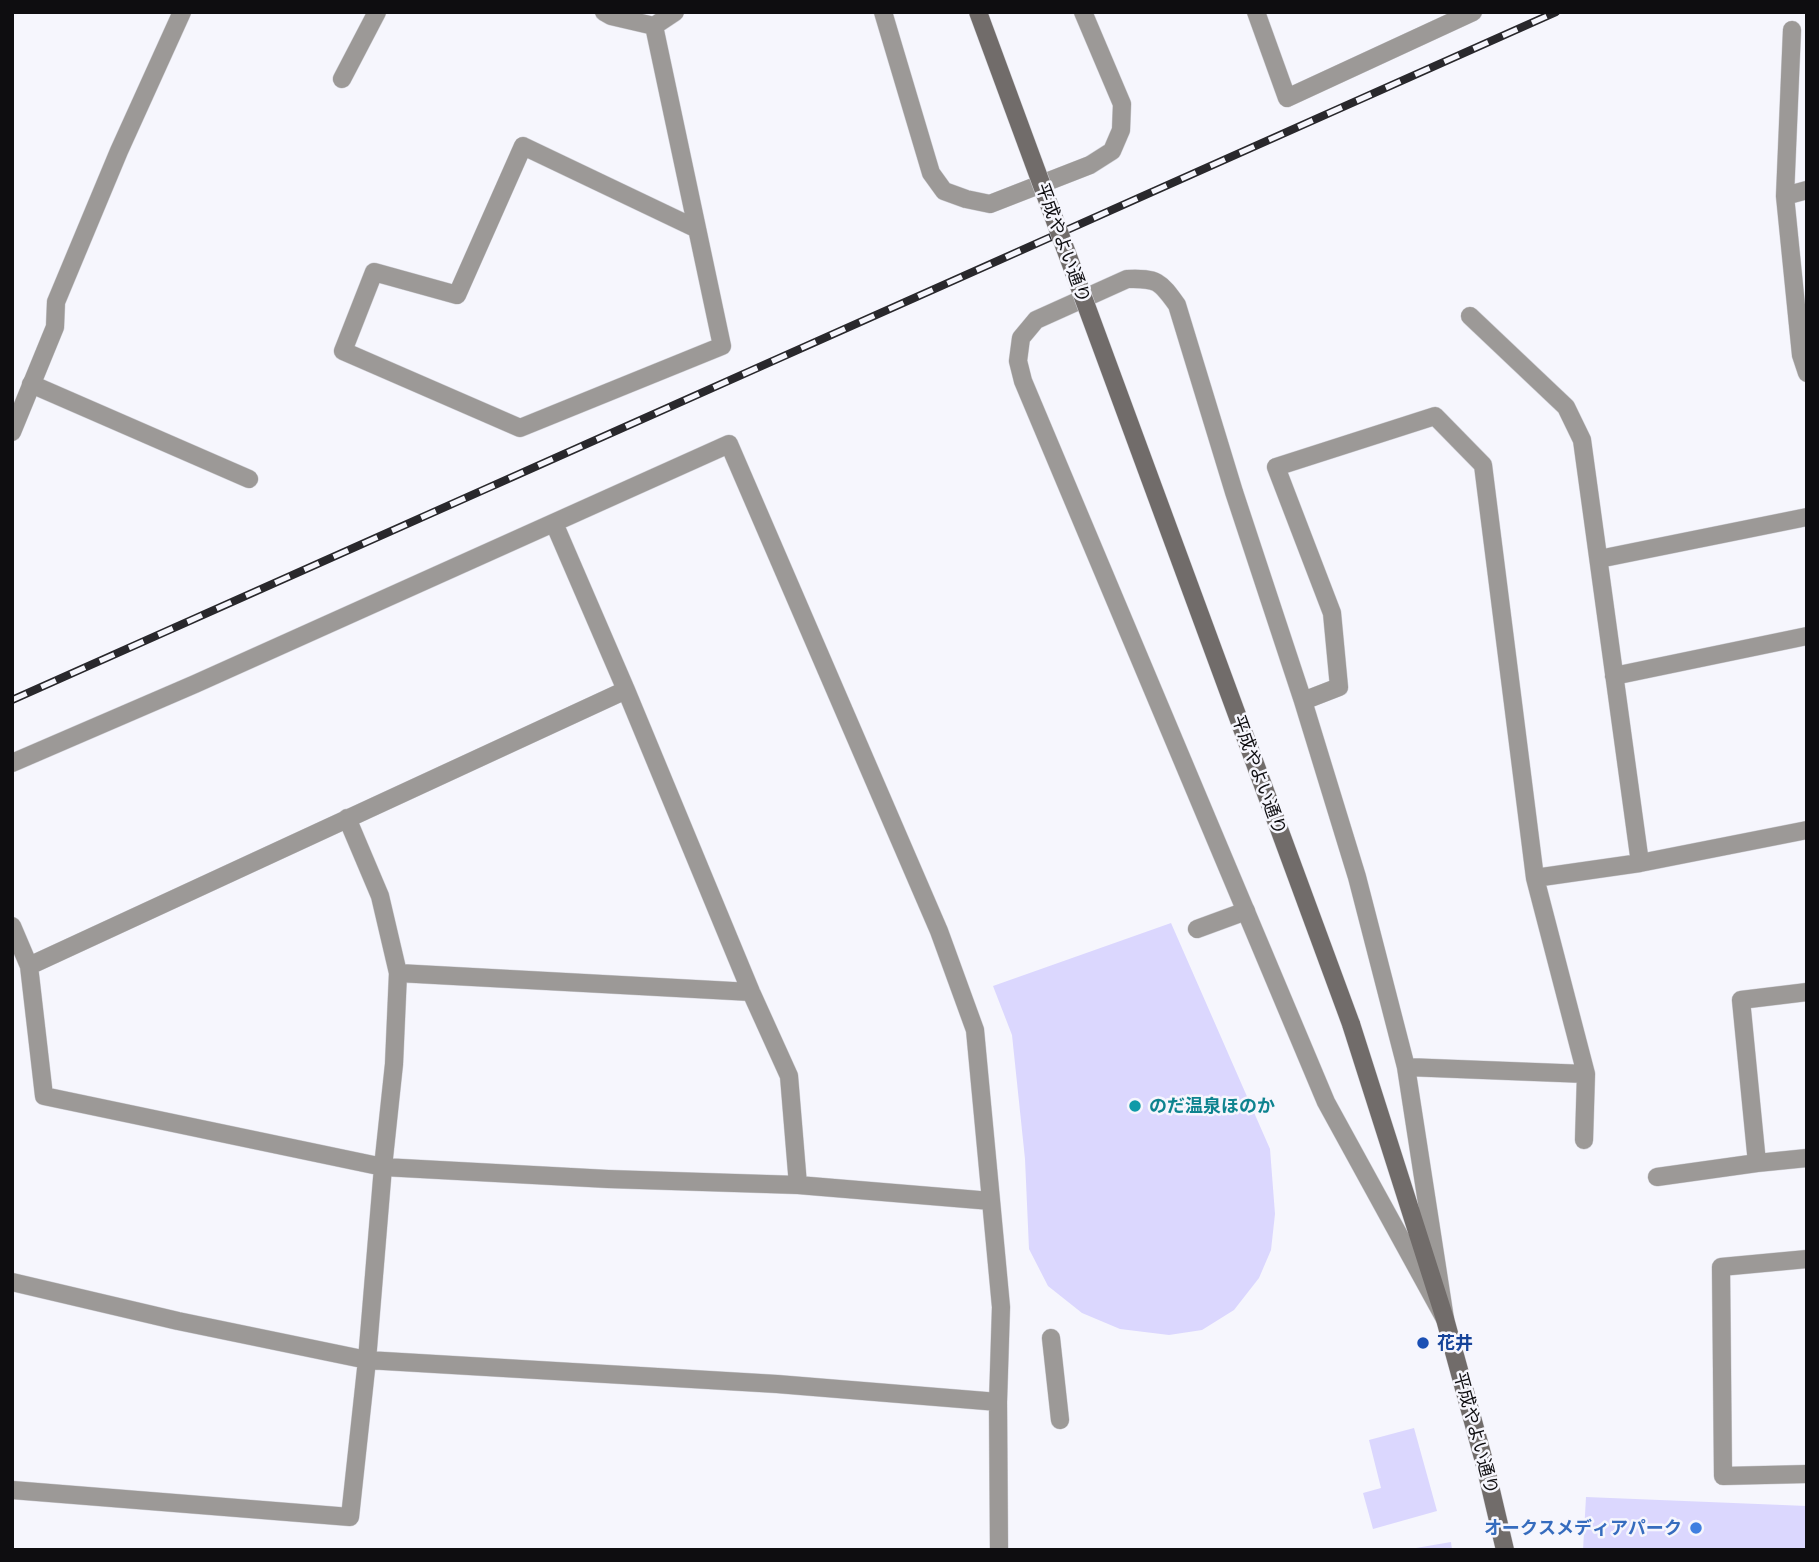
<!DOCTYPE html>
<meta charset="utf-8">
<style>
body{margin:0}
#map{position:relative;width:1819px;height:1562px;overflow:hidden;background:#f6f6fd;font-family:Lato,sans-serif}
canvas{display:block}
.frame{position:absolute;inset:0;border:14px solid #0e0d10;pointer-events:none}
</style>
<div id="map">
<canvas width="1819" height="1562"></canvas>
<div class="frame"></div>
</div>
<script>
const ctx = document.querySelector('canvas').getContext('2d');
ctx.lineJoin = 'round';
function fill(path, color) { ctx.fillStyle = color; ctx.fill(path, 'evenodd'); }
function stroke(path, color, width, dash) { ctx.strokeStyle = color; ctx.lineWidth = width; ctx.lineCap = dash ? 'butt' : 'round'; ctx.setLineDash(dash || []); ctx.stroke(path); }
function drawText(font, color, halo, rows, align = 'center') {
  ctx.font = font + ' Lato,"Noto Sans JP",sans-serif'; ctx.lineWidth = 5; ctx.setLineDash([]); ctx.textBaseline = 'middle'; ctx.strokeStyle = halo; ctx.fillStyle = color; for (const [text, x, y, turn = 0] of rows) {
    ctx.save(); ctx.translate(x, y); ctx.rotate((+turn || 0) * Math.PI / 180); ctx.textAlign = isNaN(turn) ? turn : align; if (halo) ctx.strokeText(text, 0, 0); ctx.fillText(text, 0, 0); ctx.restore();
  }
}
fill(new Path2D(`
 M1171 923 1270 1149 1275 1214 1271 1250 1259 1278 1234 1310 1202 1330 1169 1335 1120 1329 1082 1313 1048 1286 1029 1249 1025 1159 1012 1035 993 986Z
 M1414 1428 1437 1511 1373 1529 1363 1493 1381 1488 1369 1440Z
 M1586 1497 1807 1506V1550H1583Z
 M1451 1542 1452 1550H1416V1548Z`), '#dbd7fe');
const lane = new Path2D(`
 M342 79 377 12
 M31 384 249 479
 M1197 929 1246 911
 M1051 1338 1060 1420`);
const street = new Path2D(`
 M604 12 611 16 654 26 675 12
 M883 12 931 173 944 191 966 199 990 204 1090 165 1112 151 1121 130 1122 104 1083 12
 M1256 12 1287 98 1473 12
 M654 26 722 346 520 428 343 351 374 272 457 295 523 146 697 229
 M1792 30 1785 196 1801 355 1807 373
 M1785 196 1807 190
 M1127 279C1157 278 1160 281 1177 305L1234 492 1303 701 1357 877 1406 1067 1445 1319 1326 1102 1023 381 1018 361 1021 338 1036 320Z
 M1470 316 1566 407 1582 440 1640 863
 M12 432 55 327 56 302 119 151 182 12
 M554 523 626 690 751 992 789 1076 798 1185
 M1599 559 1807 517
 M1614 676 1807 636
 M1303 701 1339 687 1332 613 1276 467 1435 416 1483 465 1535 878 1586 1074 1584 1140
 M12 763 195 684 729 444 939 931 975 1030 1001 1307 998 1402 999 1550
 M1535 878 1640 863 1807 830
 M12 926 29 966 44 1096 383 1167 608 1179 798 1185 991 1201
 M29 966 626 690
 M398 973 751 992
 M1807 992 1741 1000 1757 1163 1807 1158
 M1406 1067 1586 1074
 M1657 1177 1757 1163
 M1807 1259 1721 1267 1723 1476 1807 1474
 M12 1282 178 1321 367 1360 777 1384 998 1402
 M12 1490 350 1517 367 1360 383 1167 394 1064 398 973 380 896 347 818`);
const secondary = new Path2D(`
 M1351 1024 1445 1319 1485 1465 1505 1550`);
stroke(lane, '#d1d1d7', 19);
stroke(street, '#d1d1d7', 19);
stroke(secondary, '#d1d1d7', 19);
stroke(lane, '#9c9997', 18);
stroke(street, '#9c9997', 18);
stroke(secondary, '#716c6a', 18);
const rail = new Path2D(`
 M12 700 1556 12`);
stroke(rail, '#29282c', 8);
stroke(rail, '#f6f6fd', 5, [16]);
const secondaryBridge = new Path2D(`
 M978 12 1351 1024`);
stroke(secondaryBridge, '#d1d1d7', 19, []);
stroke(secondaryBridge, '#716c6a', 18);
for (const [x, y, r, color] of [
 [1135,1106,7,"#0f9aa8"],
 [1423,1343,7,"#1a4fb4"],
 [1696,1528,7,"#3f7fe0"]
]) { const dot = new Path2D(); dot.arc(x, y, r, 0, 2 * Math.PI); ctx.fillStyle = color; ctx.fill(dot); stroke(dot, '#f6f6fd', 2.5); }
drawText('18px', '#0e0d10', '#f6f6fd', [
 ["平成やよい通り",1063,243,70],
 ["平成やよい通り",1259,775,70],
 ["平成やよい通り",1476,1433,75]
]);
drawText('bold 18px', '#0d838f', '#f6f6fd', [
 ["のだ温泉ほのか",1149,1106]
], 'left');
drawText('bold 18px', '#164399', '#f6f6fd', [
 ["花井",1437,1343]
], 'left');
drawText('bold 18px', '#366cbe', '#f6f6fd', [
 ["オークスメディアパーク",1682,1528]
], 'right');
</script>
